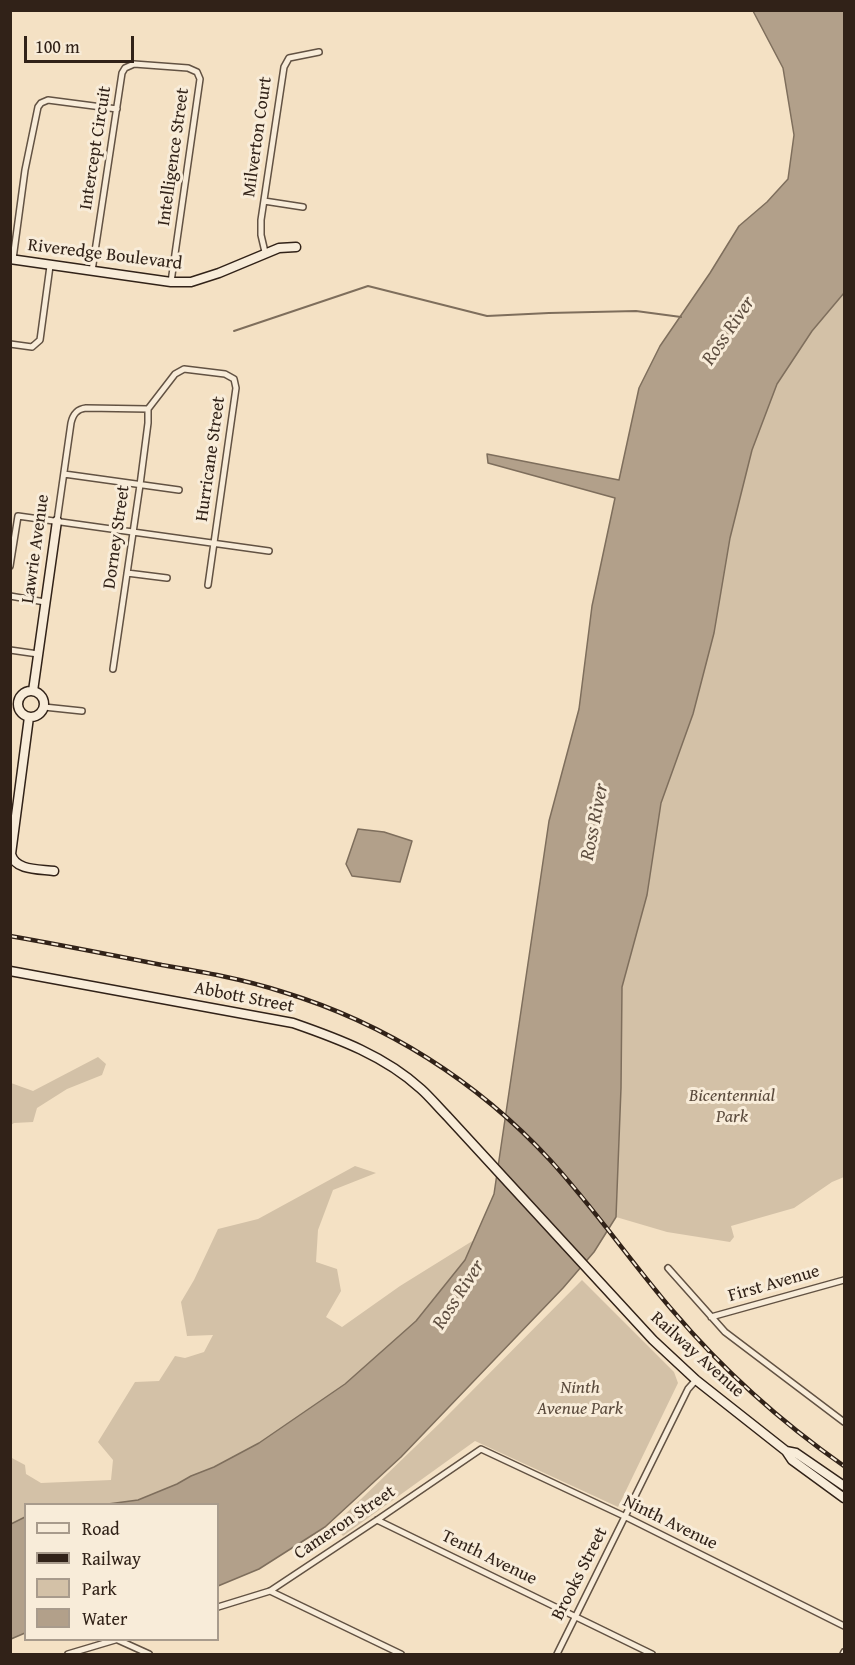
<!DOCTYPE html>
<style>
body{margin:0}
#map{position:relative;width:855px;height:1665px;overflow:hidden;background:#f4e1c4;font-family:"Gentium Book Plus",serif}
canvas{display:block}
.frame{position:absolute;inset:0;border:12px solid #312218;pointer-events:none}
.legend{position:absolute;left:24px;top:1503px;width:195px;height:138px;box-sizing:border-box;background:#f8ecd9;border:2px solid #a89b8c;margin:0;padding:8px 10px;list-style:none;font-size:18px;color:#312218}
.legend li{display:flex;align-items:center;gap:12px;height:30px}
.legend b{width:30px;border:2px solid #a89b8c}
.scale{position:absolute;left:24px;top:36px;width:110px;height:27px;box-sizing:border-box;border:3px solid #312218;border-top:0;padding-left:8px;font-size:18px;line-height:21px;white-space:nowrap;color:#312218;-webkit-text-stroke:4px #f8ecd9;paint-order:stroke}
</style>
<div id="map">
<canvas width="855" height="1665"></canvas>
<div class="frame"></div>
<ul class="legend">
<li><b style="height:8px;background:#f8ecd9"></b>Road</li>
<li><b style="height:8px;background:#312218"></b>Railway</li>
<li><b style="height:16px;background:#d3c1a7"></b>Park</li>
<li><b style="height:16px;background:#b2a08a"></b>Water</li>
</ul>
<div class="scale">100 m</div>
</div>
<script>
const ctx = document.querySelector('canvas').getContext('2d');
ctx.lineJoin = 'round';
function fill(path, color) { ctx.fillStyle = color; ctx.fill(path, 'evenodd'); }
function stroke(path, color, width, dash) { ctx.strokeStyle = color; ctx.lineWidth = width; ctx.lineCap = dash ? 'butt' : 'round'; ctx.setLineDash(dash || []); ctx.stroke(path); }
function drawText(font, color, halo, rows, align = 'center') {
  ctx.font = font + ' "Gentium Book Plus",serif'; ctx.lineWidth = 6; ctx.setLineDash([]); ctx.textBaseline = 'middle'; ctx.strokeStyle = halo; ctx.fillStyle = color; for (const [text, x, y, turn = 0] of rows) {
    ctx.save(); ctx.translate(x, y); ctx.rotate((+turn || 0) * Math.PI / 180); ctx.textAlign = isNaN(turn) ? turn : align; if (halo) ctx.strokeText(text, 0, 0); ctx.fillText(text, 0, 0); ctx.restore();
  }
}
fill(new Path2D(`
 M844 293V1177L832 1182 794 1208 731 1226 734 1237 730 1242 667 1232 616 1217 621 1088 622 987 647 895 661 803 693 714 730 538 752 450 777 384 812 331Z
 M98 1057 106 1064 102 1075 67 1089 37 1108 33 1122 14 1123 11 1125V1083L33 1091Z
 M355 1166 376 1173 333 1190 318 1230 316 1262 337 1269 341 1291 326 1317 342 1327 400 1286 474 1240 465 1260 416 1321 345 1384 259 1443 214 1467 191 1476 177 1484 138 1500 108 1504H26L25 1517 11 1524 10 1457 25 1465 26 1474 41 1483 111 1480 113 1460 98 1442 135 1382 159 1381 175 1356 185 1358 204 1352 213 1335 187 1336 181 1302 194 1280 218 1229 258 1219Z
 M582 1280 674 1372 678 1383 618 1507 475 1441 343 1536 334 1525 441 1422Z`), '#d3c1a7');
const water = new Path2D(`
 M753 11H844V293L812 331 777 384 752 450 730 538 714 633 693 714 661 803 647 895 622 987 621 1088 616 1217 594 1252 563 1288 401 1457 325 1527 259 1569 218 1586V1504H108L138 1500 177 1484 191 1476 214 1467 259 1443 345 1384 416 1321 465 1260 494 1194 549 821 579 709 592 606 615 498 488 463 487 454 619 480 639 388 660 346 710 273 739 226 767 202 788 179 794 135 783 68Z
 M358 829 384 832 412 841 400 882 352 876 346 864Z
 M25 1517V1633L11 1639V1524Z`);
fill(water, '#b2a08a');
stroke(water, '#7e6e5c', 1.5);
stroke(new Path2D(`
 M234 331 368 286 487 316 549 313 636 311 681 317`), '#7e6e5c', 2);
const street = new Path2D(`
 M264 201 303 207
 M265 252 261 235V220L284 67 289 58 319 52
 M13 259 25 170 38 107 41 103 48 100 117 109
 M92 271 122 73 125 68 134 64 188 68 197 72 200 79 171 282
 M10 344 32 347 40 340 50 266
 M64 474 179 490
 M57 521 71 423C73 414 77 409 86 408L148 409 175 374 184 369 225 374 234 379 236 388 208 585
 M10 566 18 516 269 551
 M127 573 167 578
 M10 596 45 602
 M10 650 38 654
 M113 669 140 485 148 423V409
 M44 707 82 711
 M668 1268 725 1332 844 1422
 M711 1317 844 1280
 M377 1520 652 1654
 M270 1591 401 1654
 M218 1607 270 1591 377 1520 481 1449 626 1517 844 1626
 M118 1640 149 1654
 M68 1654 115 1640
 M557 1654 688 1389 696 1380
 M843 1654 844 1652`);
const secondary = new Path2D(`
 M10 259 171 282H191L219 273 279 248 296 247
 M33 691 57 521
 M18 704a13 13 0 1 1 26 0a13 13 0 1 1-26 0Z
 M29 717 11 854C15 871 40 869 54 871
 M10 971 293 1023C339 1039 385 1056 421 1089 430 1097 438 1107 447 1116L653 1340 696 1380 786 1451 792 1460 844 1498
 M786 1451 796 1453 844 1486`);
stroke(street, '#625243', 8);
stroke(secondary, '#312218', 11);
stroke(street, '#f8ecd9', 5);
stroke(secondary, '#f8ecd9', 8);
const rail = new Path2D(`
 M10 936C61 945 112 955 162 965 203 972 243 979 283 992 385 1023 477 1081 550 1160 594 1208 631 1262 673 1311 723 1370 781 1422 844 1466`);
stroke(rail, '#312218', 4.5);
stroke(rail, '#f8ecd9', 2, [7]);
drawText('18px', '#312218', '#f8ecd9', [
 ["Milverton Court",258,137,-82],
 ["Intercept Circuit",96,148,-81],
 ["Intelligence Street",174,157,-82],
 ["Riveredge Boulevard",105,255,7],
 ["Hurricane Street",211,459,-82],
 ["Dorney Street",117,537,-82],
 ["Lawrie Avenue",36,549,-82],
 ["Abbott Street",244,998,11],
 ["First Avenue",774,1284,-16],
 ["Railway Avenue",697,1355,42],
 ["Cameron Street",345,1523,-34],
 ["Ninth Avenue",670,1523,26],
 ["Tenth Avenue",489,1558,26],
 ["Brooks Street",580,1574,-63]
]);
drawText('italic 18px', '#5a4a3c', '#f8ecd9', [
 ["Bicentennial",732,1096],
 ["Park",732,1117],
 ["Ninth",580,1388],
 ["Avenue Park",580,1409]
]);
drawText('italic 20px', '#5e4e40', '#f8ecd9', [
 ["Ross River",729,331,-56],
 ["Ross River",595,822,-79],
 ["Ross River",459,1295,-57]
]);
</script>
